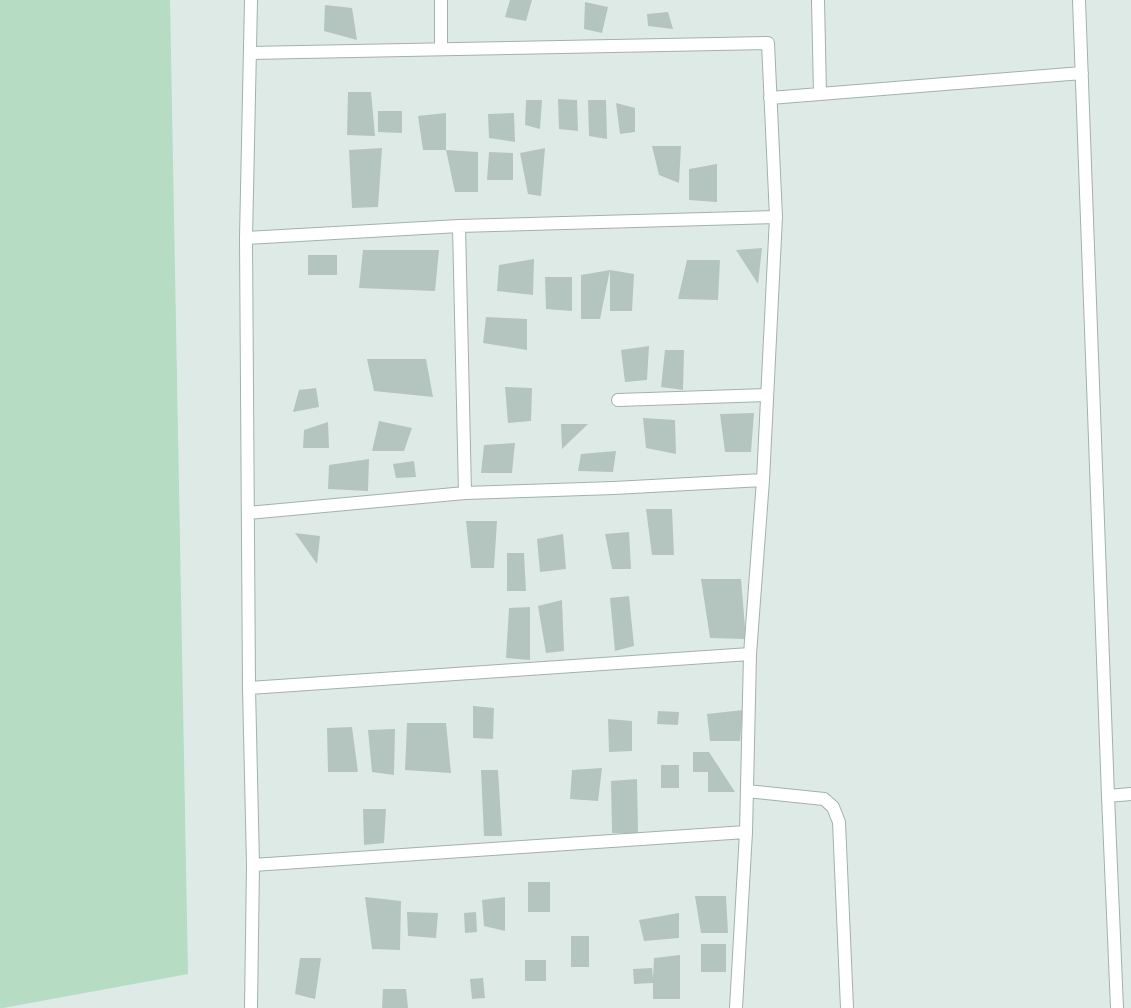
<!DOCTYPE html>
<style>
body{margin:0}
canvas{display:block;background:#deeae6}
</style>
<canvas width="1131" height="1008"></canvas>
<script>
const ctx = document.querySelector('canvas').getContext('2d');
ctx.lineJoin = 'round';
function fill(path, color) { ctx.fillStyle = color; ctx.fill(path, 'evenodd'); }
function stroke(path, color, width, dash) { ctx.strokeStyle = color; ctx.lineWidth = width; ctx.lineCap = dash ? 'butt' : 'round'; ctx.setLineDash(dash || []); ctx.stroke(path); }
fill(new Path2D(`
 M0 0H170L188 974 3 1008H0Z`), '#b6dcc4');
fill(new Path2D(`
 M510 0H532L526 21 505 17Z
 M585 2 608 7 602 33 584 29Z
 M325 5 352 8 357 40 324 31Z
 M668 12 673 29 648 26 647 14Z
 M348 92H371L375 136 347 135Z
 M558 99 577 100 578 131 559 129Z
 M526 100H542L540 129 525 125Z
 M588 100H606L607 139 589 136Z
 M616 103 635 108V132L620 134Z
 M378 111H402V133L378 132Z
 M446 113V150H423L418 116Z
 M514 113 515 142 489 138 488 114Z
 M652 146H681L679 183 659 175Z
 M382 148 378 207 352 208 349 150Z
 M545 148 541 196 528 194 520 153Z
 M446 150 478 152V192H455Z
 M489 152 513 153V180H487Z
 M717 164V202L689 200V169Z
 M762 248 758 284 736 250Z
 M363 250H439L435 291 359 288Z
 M308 255H337V275H308Z
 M534 259 533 295 497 291 499 265Z
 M687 260H720L718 300 678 299Z
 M610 270 600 319H581V275Z
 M610 270 634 274 632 311H610Z
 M545 277H572V311L546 309Z
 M486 317 527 319V350L483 343Z
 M649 346 647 380 625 382 621 350Z
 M665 350H684L683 390 661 387Z
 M367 359H426L433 397 374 391Z
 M505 387 532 388 531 421 508 423Z
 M316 388 319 407 293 412 299 390Z
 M754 413 751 452H725L720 414Z
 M643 418 675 420 676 454 646 448Z
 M379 421 412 428 404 451H372Z
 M328 422 329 448H303L304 430Z
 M561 424H588L562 449Z
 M515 443 512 473H481L484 445Z
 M616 451 613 472 578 471 581 454Z
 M369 459 368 491 328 489 329 465Z
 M414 461 416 477 396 478 393 464Z
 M646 509H672L674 555H652Z
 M466 521H497L494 568H471Z
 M629 532 631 569H612L605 534Z
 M295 533 320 536 317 564Z
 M563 534 566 569 540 572 537 539Z
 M507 553H524L526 591H507Z
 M701 579H741L746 639 710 638Z
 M629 596 634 646 615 651 610 598Z
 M562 600 564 651 546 653 538 606Z
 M530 607V660L506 658 509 608Z
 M473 706 494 708 493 739 473 738Z
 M743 710 740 741H710L707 714Z
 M658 711 679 712 678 725 657 724Z
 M608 719 632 721V751L609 752Z
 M407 723H446L451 773 405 770Z
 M352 727 358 772H328L327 728Z
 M395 729 394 775 372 772 368 730Z
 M693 752H709L735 792H708V772H693Z
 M661 765H679V788H661Z
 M602 768 598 801 570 799 572 770Z
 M481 770H498L502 836H484Z
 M637 779 638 833H612L611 781Z
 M363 809H386L384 843 364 845Z
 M528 882H550V912H528Z
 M695 896H726L728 933H701Z
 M365 897 401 901 400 950 372 949Z
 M505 897V931L484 926 482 900Z
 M407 912 438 913 436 938 408 936Z
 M476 912 477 932 465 933 464 913Z
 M679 913V938L644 941 639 920Z
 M571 936H589V967H571Z
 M701 944H726V972H701Z
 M680 955V999H653V983L634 984 633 969 652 968 653 978 654 958Z
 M300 958H321L315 999 295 994Z
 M525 960H546V981H525Z
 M483 978 485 998 472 999 470 979Z
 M383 989H406L408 1008H382Z`), '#b4c5bf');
const minor = new Path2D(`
 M441 0V49
 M818 0 820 94
 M1079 0 1108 796 1117 1008
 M250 53 768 43 776 217 763 480 750 654 746 832 736 1008
 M770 98 1082 73
 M459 226 465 493
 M246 238 459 226 776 217
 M618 400 767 395
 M248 513 465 493 614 488 763 480
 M249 688 750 654
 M747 791 824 799 833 807 839 822 847 1008
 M1108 796 1131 794
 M253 865 746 832
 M251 1008 253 865 249 688 246 238 251 0`);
stroke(minor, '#a1b2ad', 14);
stroke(minor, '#fff', 12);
</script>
